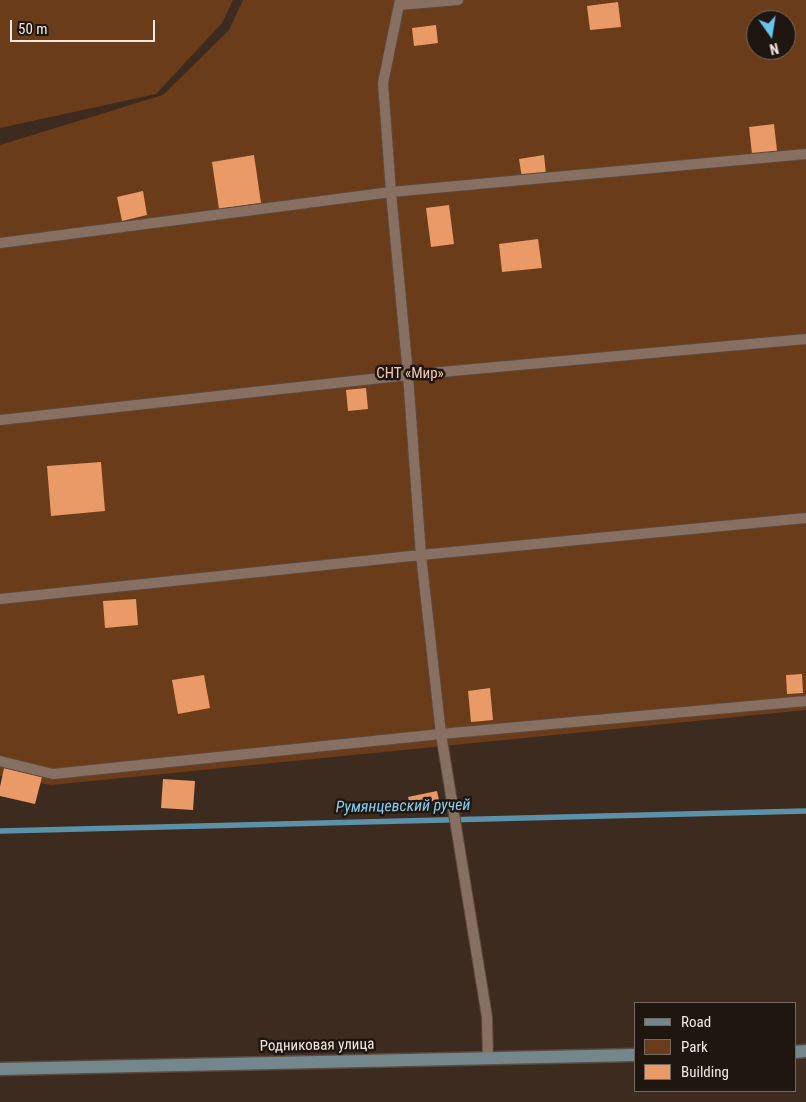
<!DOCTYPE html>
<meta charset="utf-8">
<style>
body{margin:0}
#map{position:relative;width:806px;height:1102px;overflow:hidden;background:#3e2b1f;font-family:"Roboto Condensed",sans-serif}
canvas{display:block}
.legend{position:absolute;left:634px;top:1002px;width:162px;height:90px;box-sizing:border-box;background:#1f1610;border:1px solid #756a63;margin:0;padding:6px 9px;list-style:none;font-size:15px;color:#f5e8e0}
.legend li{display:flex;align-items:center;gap:10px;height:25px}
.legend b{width:25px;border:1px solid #756a63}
.north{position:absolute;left:746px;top:10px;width:50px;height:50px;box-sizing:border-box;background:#1f1610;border:1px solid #756a63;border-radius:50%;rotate:167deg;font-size:14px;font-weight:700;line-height:20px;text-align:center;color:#f5e8e0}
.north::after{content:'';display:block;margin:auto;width:18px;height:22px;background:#69c4f1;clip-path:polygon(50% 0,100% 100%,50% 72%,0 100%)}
.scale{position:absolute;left:10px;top:20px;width:145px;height:22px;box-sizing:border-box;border:2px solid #f5e8e0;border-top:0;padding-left:6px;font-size:15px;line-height:18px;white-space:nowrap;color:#f5e8e0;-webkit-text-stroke:4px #1f1610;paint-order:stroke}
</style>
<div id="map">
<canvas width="806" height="1102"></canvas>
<ul class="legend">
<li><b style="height:6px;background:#73878d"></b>Road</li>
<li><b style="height:14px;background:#6b3c1a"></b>Park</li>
<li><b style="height:14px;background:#ea9a66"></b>Building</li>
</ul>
<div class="north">N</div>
<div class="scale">50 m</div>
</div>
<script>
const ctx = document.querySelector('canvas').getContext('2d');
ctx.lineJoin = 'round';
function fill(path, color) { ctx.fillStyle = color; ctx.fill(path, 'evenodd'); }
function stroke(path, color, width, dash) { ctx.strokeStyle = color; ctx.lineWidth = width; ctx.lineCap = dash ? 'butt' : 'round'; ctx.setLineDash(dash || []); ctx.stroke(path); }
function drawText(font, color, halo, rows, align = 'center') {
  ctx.font = font + ' "Roboto Condensed",sans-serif'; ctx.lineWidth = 5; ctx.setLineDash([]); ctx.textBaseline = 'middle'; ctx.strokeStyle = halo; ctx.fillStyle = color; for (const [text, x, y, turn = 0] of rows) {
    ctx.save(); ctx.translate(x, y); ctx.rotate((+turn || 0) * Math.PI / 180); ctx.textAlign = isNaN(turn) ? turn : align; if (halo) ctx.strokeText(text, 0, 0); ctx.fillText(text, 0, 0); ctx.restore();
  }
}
fill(new Path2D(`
 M0 0H233L222 23 156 94 0 128Z
 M243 0H806V710L51 785 0 776V145L163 95 229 30ZM756 20H786V50H756Z`), '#6b3c1a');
stroke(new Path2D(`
 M0 831 806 811`), '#5c92a9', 5.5);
fill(new Path2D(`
 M618 2 621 27 590 30 587 6Z
 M436 25 438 43 414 46 412 28Z
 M774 124 777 151 752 154 749 127Z
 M254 155 261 203 219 209 212 162Z
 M544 155 546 174 522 178 519 159Z
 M143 191 147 215 122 221 117 197Z
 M449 205 454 244 431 247 426 208Z
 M538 239 542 268 502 272 499 244Z
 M366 388 368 409 348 411 346 390Z
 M101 462 105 511 51 516 47 466Z
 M136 599 138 625 105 628 103 601Z
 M802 674 803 693 787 694 786 675Z
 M204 675 210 708 178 714 172 680Z
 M490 688 493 720 471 722 468 691Z
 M4 768 42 777 35 804 0 796V787Z
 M163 779 195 781 193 810 161 808Z
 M437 791 439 800 410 805 408 797Z`), '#ea9a66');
const lane = new Path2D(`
 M400 0 383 83 391 192 408 375 421 555 441 734 487 1017 488 1059
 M399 5 458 0
 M0 243 391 192 806 154
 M0 420 408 375 806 339
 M0 599 421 555 806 518
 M0 761 53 774 441 734 806 701`);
const secondary = new Path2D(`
 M795 1052 806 1051
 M0 1069 635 1055`);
stroke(lane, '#5b4a3f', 12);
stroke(secondary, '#5b4a3f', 15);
stroke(lane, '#877062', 10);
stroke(secondary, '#73878d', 12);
drawText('15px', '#f4cab1', '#1f1610', [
 ["СНТ «Мир»",410,374]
]);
drawText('15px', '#f5e8e0', '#1f1610', [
 ["Родниковая улица",317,1046,-1]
]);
drawText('italic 16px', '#87cef3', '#1f1610', [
 ["Румянцевский ручей",403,807,-1]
]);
</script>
